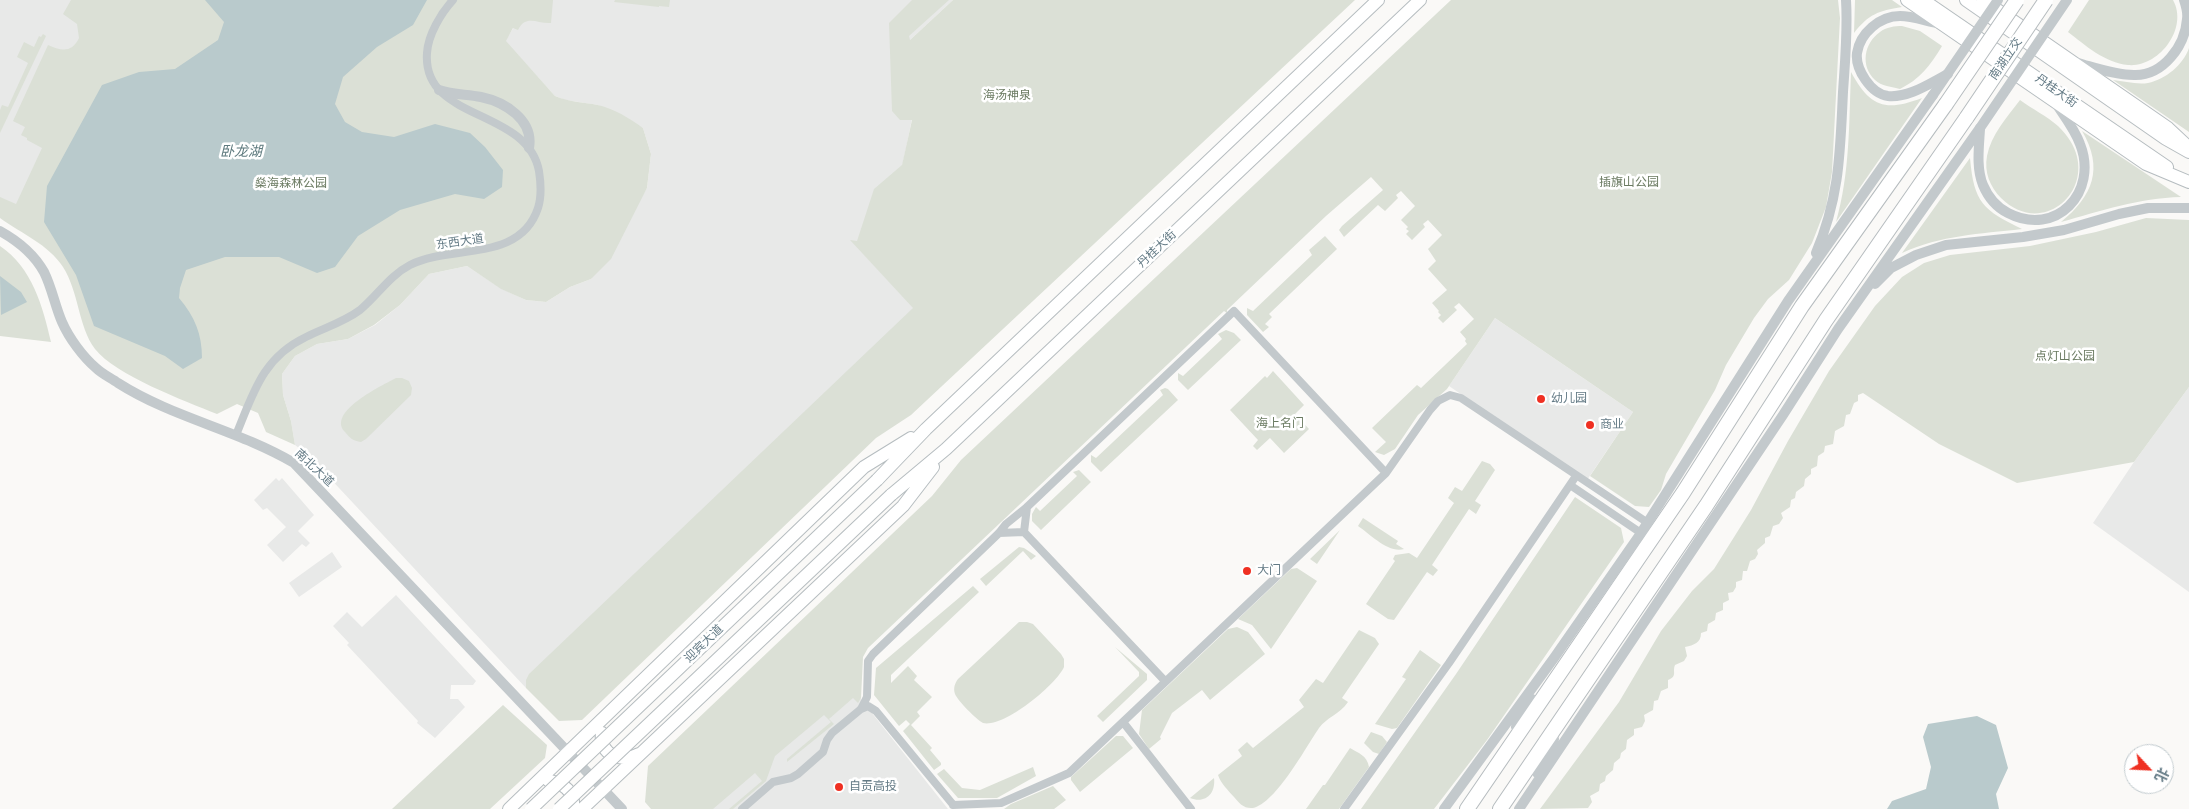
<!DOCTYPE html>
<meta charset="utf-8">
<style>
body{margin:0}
#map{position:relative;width:2189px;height:809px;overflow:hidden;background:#faf9f7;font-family:Manrope,"Noto Sans SC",sans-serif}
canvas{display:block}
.north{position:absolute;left:2124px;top:744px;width:50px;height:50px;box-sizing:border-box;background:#fff;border:1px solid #c1cace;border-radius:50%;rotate:115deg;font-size:14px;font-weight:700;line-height:20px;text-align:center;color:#637a85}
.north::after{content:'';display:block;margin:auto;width:18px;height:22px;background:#ef3022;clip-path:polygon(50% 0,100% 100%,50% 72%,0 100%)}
</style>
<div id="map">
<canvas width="2189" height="809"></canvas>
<div class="north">北</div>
</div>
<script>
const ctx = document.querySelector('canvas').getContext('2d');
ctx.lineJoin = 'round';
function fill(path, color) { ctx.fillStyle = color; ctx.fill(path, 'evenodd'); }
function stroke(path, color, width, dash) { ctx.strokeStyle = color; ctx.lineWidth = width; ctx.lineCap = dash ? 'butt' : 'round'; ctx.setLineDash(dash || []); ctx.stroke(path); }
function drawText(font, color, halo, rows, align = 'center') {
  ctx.font = font + ' Manrope,"Noto Sans SC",sans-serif'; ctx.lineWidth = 5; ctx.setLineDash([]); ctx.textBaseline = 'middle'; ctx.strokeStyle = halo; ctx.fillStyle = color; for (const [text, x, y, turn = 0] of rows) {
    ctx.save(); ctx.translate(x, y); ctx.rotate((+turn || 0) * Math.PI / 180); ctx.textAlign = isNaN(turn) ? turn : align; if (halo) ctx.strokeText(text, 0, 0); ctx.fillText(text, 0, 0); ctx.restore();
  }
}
fill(new Path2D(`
 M0 0H201L36 193 0 218Z
 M543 0H953L909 41 912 119 892 216 858 248 919 313 526 688 325 473 308 455 295 445 291 421 283 395 282 374 295 356 317 344 348 339 375 325 400 305 429 274 467 266 502 289 526 300 546 302 570 287 591 279 647 188 651 154 643 128 598 105 565 100 555 96 505 41 523 13Z
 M1495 318 1633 412 1587 480 1449 386Z
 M2189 387V592L2093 523 2134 462Z
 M276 478 279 481 282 478 314 515 298 531 310 543 306 547 302 544 283 562 267 545 286 527 267 508 263 510 254 500Z
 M332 552 342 567 299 597 289 583Z
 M396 595 476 681 473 685H451L450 699H458L465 707 435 738 417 723 418 721 347 645 349 643 333 626 347 612 362 627Z
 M841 674 948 809H699Z`), '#e8e9e8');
fill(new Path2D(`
 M71 0H553L551 23C537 24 526 14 518 30L513 28 506 41 555 96C569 102 583 102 598 105 615 109 629 118 643 128L651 154 647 188 611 259 591 279 570 287 546 302 526 300 501 289 467 266 429 274 400 305 374 325 348 339 317 344 295 356 282 374 283 395 291 421 295 445 266 432 258 413 237 404 217 414C185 401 115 375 95 349 78 326 79 292 63 267 48 244 22 234 0 218V197L16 204 42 148 27 140V138L21 135 25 127 13 121 48 45C61 51 72 53 79 38L77 24 63 14Z
 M615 0H670L669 7 659 6V7L614 2Z
 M912 0H949L909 36 910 40 953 0H1355L911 415 876 438 582 720 559 721 526 688V680L529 674 913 308 850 240 857 241 874 189 902 165 912 120H900L892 111 889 23Z
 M1451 0H1838L1840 18 1832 172 1826 207 1812 243 1789 280 1768 299 1754 318 1726 365 1715 390 1666 474 1661 490 1649 507 1635 506 1590 476 1633 412 1495 318 1447 389 1418 415 1395 449 1384 455 1375 452 1386 442 1372 428 1417 385 1421 388 1467 344 1465 341 1466 339 1460 332 1474 319 1459 303 1454 307 1457 310 1443 323 1438 318 1441 315 1438 312 1439 311 1432 303 1447 290 1428 269 1436 261 1428 249 1442 235 1428 220 1423 224 1425 227 1412 240 1406 234 1409 231 1406 229 1408 227 1401 220 1415 206 1401 191 1396 195 1398 198 1385 211 1378 205 1344 237 1339 230 1342 226 1383 190 1371 177 1326 216 1227 310V313L1224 311 868 648 863 657 861 698 858 703 853 698 829 719 834 724 787 762V759L831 722 824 715 775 756 766 781 733 809H729L762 781 755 773 713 809H651L645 802 648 766 932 496 961 460Z
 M1855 0H1892L1902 7C1878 11 1869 14 1854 33Z
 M2089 0H2173C2189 29 2158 68 2128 65 2105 63 2085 45 2068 32Z
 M1902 26 1920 31 1942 46C1930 66 1920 79 1900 89 1892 87 1881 86 1875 80 1860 66 1864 43 1880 32 1886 27 1895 26 1902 26Z
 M43 34 46 36 0 133V110L2 105 8 107 28 63 17 57 24 42 34 47 39 36 41 37Z
 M2189 48V132L2113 80C2124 81 2137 85 2148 83 2166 79 2183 65 2189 48Z
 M1851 72C1870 107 1885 112 1922 98L1836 222C1850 173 1849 123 1851 72Z
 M2020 100C2032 109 2047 116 2058 126 2112 177 2047 244 2001 198 1990 187 1984 172 1987 156 1991 135 2007 117 2020 100Z
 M2082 131 2181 197C2139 198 2101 211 2061 222 2093 196 2104 168 2082 131Z
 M1970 158C1974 203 1983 210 2022 229 1979 234 1942 235 1902 253Z
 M2146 218 2189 220V387L2134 462 2017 483 1939 444 1863 393 1858 395V401L1854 403 1850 414 1846 415 1844 426 1835 431 1833 444 1825 446 1824 452 1818 456 1817 466 1811 469V474L1805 479 1804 486 1796 492 1795 498 1791 500 1790 507 1781 513 1783 518 1779 524 1773 526 1770 536 1765 538V543L1757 550 1758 554 1755 559 1750 561 1747 571H1743L1742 580 1736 582V587L1733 592 1728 593 1729 600 1723 603V610L1716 613 1715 620 1708 624 1707 631 1701 633C1701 643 1694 645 1685 647L1687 656 1684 661 1675 665C1672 672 1678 676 1668 680V688L1661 691 1658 700 1654 701 1653 710 1644 715 1645 721 1642 727 1634 729V735L1627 740 1626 749 1621 753 1620 758 1614 763 1613 770 1606 776 1605 781 1600 784 1599 791 1590 796 1592 802 1588 808 1540 809 1619 702 1661 631 1692 591 1714 569 1751 510 1788 441 1829 371 1875 306 1902 277 1924 263 1950 255 2030 246 2096 232Z
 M1325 236 1337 249 1269 314 1272 317 1265 324 1269 327 1263 332 1247 315V308L1253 311 1312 255 1309 250Z
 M0 246C32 267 43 307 51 342L0 336Z
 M1226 330 1234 333 1241 340 1188 390 1178 380V373L1183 376 1222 339 1218 334Z
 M1273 371 1304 405 1295 414 1309 429 1284 453 1270 438 1257 450 1253 446 1258 440 1230 410 1265 376 1267 378Z
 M396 378H402L409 381 412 388 411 395 366 439 361 442C353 441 350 438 345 432 326 412 383 385 396 378Z
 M1165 388 1168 389 1178 400 1101 472 1091 462V455L1096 458 1163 395 1160 390Z
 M1482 461 1490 464 1495 470 1475 501 1481 505 1476 514 1469 509 1432 565 1438 570 1433 576 1427 572 1394 620 1388 619 1366 604 1395 561 1393 559 1395 555 1409 553 1417 558 1454 503 1448 498 1455 487 1462 491Z
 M1079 470 1091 482 1041 530 1032 521V514L1036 507 1040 511 1077 476 1073 472Z
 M1575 497 1621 528 1624 542 1487 740 1434 809H1361L1456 674Z
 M1363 518 1398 541 1396 544 1404 549C1389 554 1370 534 1358 526Z
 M1340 530 1317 564 1310 559Z
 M1019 547 1024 548 1036 556 1031 560 1023 551 986 586 980 579Z
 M1297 568 1317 581 1271 649 1252 625 1238 619 1291 569Z
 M973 586 979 592 891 675V683L908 666 917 676 914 680 932 697 917 712 920 716 911 725 932 748 930 750 941 763V765L934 770 903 731 910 724 906 720 899 726 874 695 876 668Z
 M1019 622H1027L1033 624 1061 654 1064 659V667C1056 685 1004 728 983 723 976 719 958 701 955 694 953 688 955 683 958 679Z
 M1237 627 1248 632 1265 654 1210 700 1202 690 1172 713 1160 737 1161 739 1149 749 1139 734 1142 710 1228 629Z
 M1359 630 1375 638 1379 644 1342 698 1348 702C1339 715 1327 717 1319 728 1306 747 1276 803 1253 808 1244 809 1239 803 1234 797 1228 790 1221 784 1218 775L1242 756 1238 750 1247 742 1253 748 1304 707 1299 700 1316 679 1323 683Z
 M1115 647 1147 674V680L1103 722 1097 716 1139 676V672Z
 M1420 650 1441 665 1397 728 1392 729 1375 724 1406 679 1402 677Z
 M503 705 547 745 545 758 490 809H392Z
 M1371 732 1382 736 1387 742 1379 754 1373 752 1364 743Z
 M1116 736H1123L1133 748 1080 792 1071 780V777Z
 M1350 748C1358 753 1367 755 1369 767L1339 809H1306L1323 785H1325Z
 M1033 767 1036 776 997 798H958L937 774 944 769 962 788 980 790Z
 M1214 778C1216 794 1205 804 1190 798Z
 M1053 786 1066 800 1054 809H1004L1011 804Z`), '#dbe0d6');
fill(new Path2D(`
 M205 0H427L413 25 377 47 343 77 335 104 345 122 362 132 394 137 435 124 470 133 485 147 503 170 502 187 484 199 455 194 400 210 358 236 335 267 317 273 279 257H225L186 270 180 288 179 298C195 317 202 334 202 358L183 369 165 356 94 326 76 275 44 222 47 186 102 85 139 72 175 69 218 40 224 22Z
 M0 276 21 292 27 302 1 315Z
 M1977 716 1996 725 2008 768 1996 794 1999 809H1887L1892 801 1926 789 1931 767 1923 737 1928 724Z`), '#b9cacc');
const primary = new Path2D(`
 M1907 0 2146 164 2189 182
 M1923 0 2167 167
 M1966 0 2166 139 2189 152
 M1983 0 2168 128 2185 144
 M877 480 926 429 1378 0
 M891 495 946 449 1420 0
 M602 733C599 756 622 763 639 754
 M549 781C564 783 575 792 573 809
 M509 809 864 467 911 438
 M582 809 903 506 933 467`);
const trunk = new Path2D(`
 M1467 809 1683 493 1802 306 1946 104
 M1500 809 1706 506 1826 320 1967 117`);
stroke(primary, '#b6bdc0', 14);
stroke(trunk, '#b6bcbf', 16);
stroke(new Path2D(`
 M236 435C253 394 262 358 306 337 324 328 344 322 360 310 378 295 389 276 410 265 451 244 520 263 538 208 542 196 541 184 539 171 527 107 422 122 427 53 428 35 441 13 453 0
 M1570 485 1641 533
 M1027 507 1024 532 1165 681
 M999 533 1024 532
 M861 709 868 706 876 711 955 807
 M1123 722 1191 809
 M953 805 1001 803 1069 773 1386 473 1430 410 1438 401 1450 395 1461 398 1648 523
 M742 809 773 782 791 778 798 774 823 752 827 740 832 733 861 709 867 697 868 661 873 654 999 533 1006 524 1027 507 1234 311 1386 473
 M1344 809 1449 663 1576 476`), '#c3c9cc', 8);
stroke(new Path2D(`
 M1937 23C1926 21 1912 16 1900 16 1880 16 1860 33 1857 53 1855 69 1871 94 1888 96 1909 98 1930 83 1948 74
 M2078 63C2096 68 2115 75 2134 75 2163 76 2185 46 2187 19 2188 13 2186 6 2184 0
 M439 90C453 95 467 94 481 97 505 102 534 120 529 148
 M1980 129C1979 147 1976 168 1983 185 1988 197 1996 207 2008 213 2056 238 2099 192 2080 144 2075 130 2065 117 2057 105
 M0 231C18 241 34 254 44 272 52 288 55 306 62 322 69 338 83 357 96 368 102 374 111 378 118 383 173 418 238 430 294 463L622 809
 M1816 253C1840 196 1840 152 1843 92 1845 61 1848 31 1846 0
 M1875 284 1891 268 1916 255 1946 245 2023 237 2064 230 2119 214 2148 208H2189
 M1516 727 1532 699
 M1537 773 1554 739
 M1444 809 1554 658 1641 533 1788 301 1933 95
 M1519 809 1783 415 1838 329 1980 128`), '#c3c9cc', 10);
stroke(primary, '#fff', 12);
stroke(trunk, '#fff', 14);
const primaryBridge = new Path2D(`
 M531 809 877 480
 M559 809 891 495`);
const trunkBridge = new Path2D(`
 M1946 104 2017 0
 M1967 117 2046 0`);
stroke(primaryBridge, '#b6bdc0', 14, []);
stroke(trunkBridge, '#b6bcbf', 16, []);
stroke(new Path2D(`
 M1933 95 1998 0
 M1980 128 2067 0`), '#c3c9cc', 10);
stroke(primaryBridge, '#fff', 12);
stroke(trunkBridge, '#fff', 14);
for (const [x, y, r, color] of [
 [1541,399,5,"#ef3022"],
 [1590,425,5,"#ef3022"],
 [1247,571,5,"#ef3022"],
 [839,787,5,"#ef3022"]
]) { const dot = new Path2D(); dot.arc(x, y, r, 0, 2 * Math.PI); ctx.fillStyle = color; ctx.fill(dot); stroke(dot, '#fff', 2); }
drawText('12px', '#637a85', '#fff', [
 ["南湖立交",2006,59,-56],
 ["丹桂大街",2056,91,35],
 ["东西大道",460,242,-8],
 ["丹桂大街",1157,249,-43],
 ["南北大道",314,468,43],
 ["迎宾大道",704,644,-44]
]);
drawText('12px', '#6b7b62', '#fff', [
 ["海汤神泉",1007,96],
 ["插旗山公园",1629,183],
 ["燊海森林公园",291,184],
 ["点灯山公园",2065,357],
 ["海上名门",1280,424]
]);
drawText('12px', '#637a85', '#fff', [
 ["幼儿园",1551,399],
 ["商业",1600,425],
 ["大门",1257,571],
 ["自贡高投",849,787]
], 'left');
drawText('italic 14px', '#5e7a7e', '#fff', [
 ["卧龙湖",241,152]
]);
</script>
